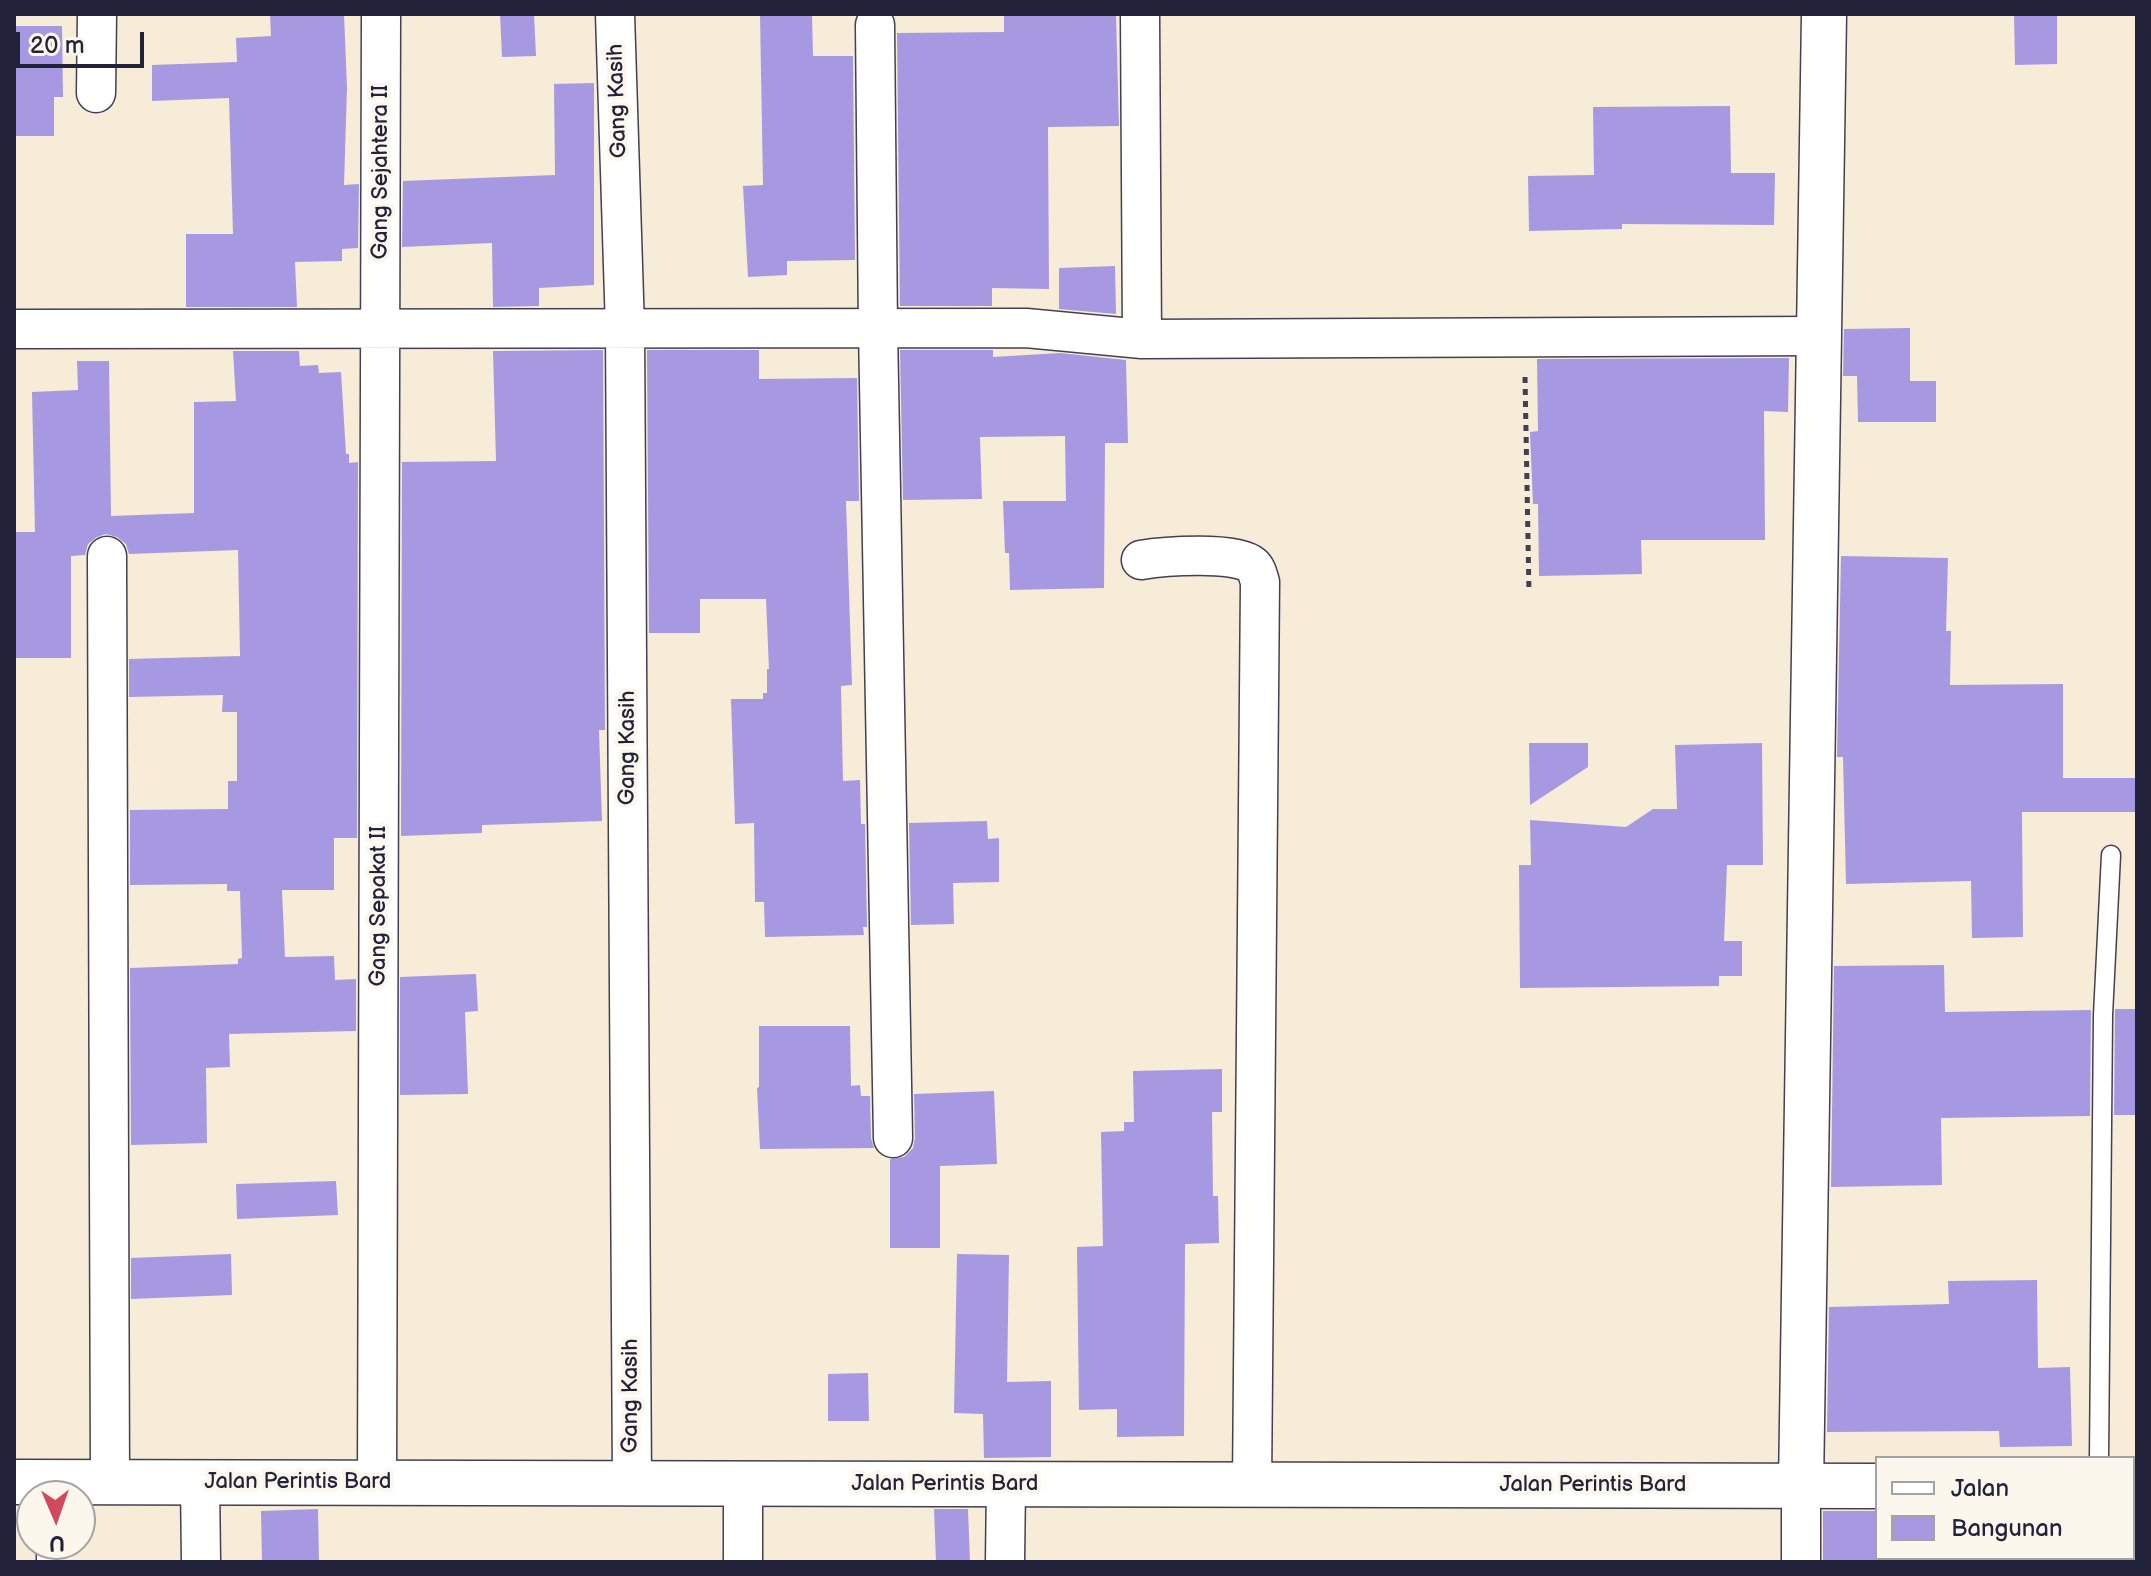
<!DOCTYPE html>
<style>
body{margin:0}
#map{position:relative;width:2151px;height:1576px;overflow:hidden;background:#f6ecd7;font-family:"Balsamiq Sans",sans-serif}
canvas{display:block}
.frame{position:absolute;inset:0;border:16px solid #22223b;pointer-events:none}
.legend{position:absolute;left:1875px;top:1456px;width:260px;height:104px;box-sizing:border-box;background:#fbf7ec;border:2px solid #a4a2a5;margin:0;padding:10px 14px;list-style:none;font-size:24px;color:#22223b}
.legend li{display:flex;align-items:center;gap:16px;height:40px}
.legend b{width:40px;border:2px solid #a4a2a5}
.north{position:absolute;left:16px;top:1480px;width:80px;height:80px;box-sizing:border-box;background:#fbf7ec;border:2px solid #a4a2a5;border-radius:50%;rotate:178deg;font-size:22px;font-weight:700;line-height:32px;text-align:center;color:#22223b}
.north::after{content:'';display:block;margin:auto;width:28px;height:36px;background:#d1495b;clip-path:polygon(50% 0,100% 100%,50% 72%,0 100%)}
.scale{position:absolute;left:16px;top:32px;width:128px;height:36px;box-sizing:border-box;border:4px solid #22223b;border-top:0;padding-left:10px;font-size:24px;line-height:28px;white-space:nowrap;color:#22223b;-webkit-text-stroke:6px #fbf7ec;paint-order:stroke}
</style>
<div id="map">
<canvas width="2151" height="1576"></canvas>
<div class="frame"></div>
<ul class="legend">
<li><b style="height:10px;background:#fff"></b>Jalan</li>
<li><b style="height:22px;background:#a799e1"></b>Bangunan</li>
</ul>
<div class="north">U</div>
<div class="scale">20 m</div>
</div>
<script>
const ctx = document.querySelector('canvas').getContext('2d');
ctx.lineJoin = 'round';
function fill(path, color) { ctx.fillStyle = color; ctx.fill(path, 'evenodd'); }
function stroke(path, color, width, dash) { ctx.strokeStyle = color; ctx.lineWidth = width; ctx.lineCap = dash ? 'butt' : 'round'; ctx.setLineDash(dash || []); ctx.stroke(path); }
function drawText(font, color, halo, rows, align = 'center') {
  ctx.font = font + ' "Balsamiq Sans",sans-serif'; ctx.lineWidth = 8; ctx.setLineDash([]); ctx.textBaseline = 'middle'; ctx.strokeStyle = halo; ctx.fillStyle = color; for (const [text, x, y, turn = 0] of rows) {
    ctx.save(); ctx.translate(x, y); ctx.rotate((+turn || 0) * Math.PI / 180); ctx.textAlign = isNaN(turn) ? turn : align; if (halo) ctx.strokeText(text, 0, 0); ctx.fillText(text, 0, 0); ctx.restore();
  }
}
fill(new Path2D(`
 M270 14H344L347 88 344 185 359 184 358 248 342 249V261L295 262 297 307H186V234H233L229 98 152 101V65L237 62 236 38 271 36Z
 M500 14H534L536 56 502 57Z
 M760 14H812L813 56H853L855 260 787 261V275L748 277 743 186 763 185Z
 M1004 14H1116L1119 126 1048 127 1049 289 992 288V306H900L897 33 1004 32Z
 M2014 14H2057V64L2015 65Z
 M14 26H62L63 97H54V136H14Z
 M594 83V285L539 288V306L493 307 492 243 402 247 403 181 555 175 554 84Z
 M1730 106 1731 173H1775L1774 225 1622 224V229L1529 231 1528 176 1594 175 1593 107Z
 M1115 266 1116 314 1059 309V268Z
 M1910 328V381H1936V422H1858L1857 376H1843L1844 329Z
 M603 350 605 730H599L602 821 482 825V833L401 836 402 462 496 461 493 351Z
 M647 350H759V379L857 378 859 501H846L852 685 841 686 843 781 860 780 861 824H865L867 927H863L864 935 765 937 764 902H755L754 823 735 824 731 699H763V693H767V669H769L766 599H700V633H649Z
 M900 350H993V357L1060 353 1126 360 1128 443H1105L1104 588 1010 590 1009 553H1005L1003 501H1066L1065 436 980 437 982 499 903 500Z
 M233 351H299L300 366 318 365 319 373 341 372 346 454H349V463L358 462 357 838H334V890H282L285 957 334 956 335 980 356 979V1031L229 1034 230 1067 206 1068 207 1143 131 1145 130 968 238 964V959L242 958 240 891H227V884L130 885V810L228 809V781H237V712H222L223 695 129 697V659L240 656 238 550 129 554 126 544 117 537 106 534 97 537 88 544 85 555 71 556V658H14V532H35L32 392 78 390 77 361H109L111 516 194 513V402L236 401Z
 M1789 358 1788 412 1764 411 1765 540H1641L1642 574 1539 576 1538 504H1533L1530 432 1538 431 1537 359Z
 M1841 556 1948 558 1946 631H1951L1950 685 2063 684V778H2137V812H2022L2023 937 1972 938 1971 881 1846 884 1843 757H1837Z
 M1529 743H1588V767L1530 805Z
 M1762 743 1763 865H1727L1724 941H1742V976H1719V986L1520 988 1519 865H1531L1530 820 1626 827 1653 809H1677L1675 745Z
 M987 821 988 839 999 838V882L953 883 954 924 911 925 909 823Z
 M1944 965 1945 1012 2091 1010 2090 1116 1941 1118 1942 1185 1831 1187 1834 966Z
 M476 974 478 1011 465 1012 468 1094 400 1095V977Z
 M2115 1009H2137V1115H2114Z
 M759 1026H850L851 1086 860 1085 861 1096H870L871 1138 874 1148 760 1149 757 1088 759 1087Z
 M1222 1069V1112H1212L1213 1196H1218L1219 1243 1185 1244 1184 1436 1117 1437V1409L1079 1410 1077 1247 1103 1246 1101 1132 1124 1131V1122H1134L1133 1071Z
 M994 1091 997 1164 940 1166V1248H890V1159L904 1157 913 1148 915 1138 914 1094Z
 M336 1181 338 1215 237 1219 236 1184Z
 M231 1254 232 1295 131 1299V1258Z
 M957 1254 1009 1255 1007 1382 1051 1381V1457L984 1458 983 1414 954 1413Z
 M2037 1280 2038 1368 2070 1367 2072 1446 2000 1447 1999 1431 1827 1432 1829 1307 1949 1304 1948 1281Z
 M868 1373 869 1421H828V1374Z
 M318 1509 319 1562H262L261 1511Z
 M934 1509H968L970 1562H936Z
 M1823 1511H1877V1562H1823Z`), '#a799e1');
const service = new Path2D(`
 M2099 1458 2103 1015 2111 855
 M46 1544V1562`);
const minor = new Path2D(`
 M615 14 625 329 632 1483
 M1140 14 1142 339
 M875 25 878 329 893 1138
 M96 93 97 14
 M14 329 1026 328 1142 339 1817 336
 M107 556 110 1482
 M1141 560C1163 556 1236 551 1252 565 1257 569 1258 576 1260 582L1252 1485
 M200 1482 201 1562
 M377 1483 381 14
 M1801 1486V1562
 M743 1562V1483
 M1005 1562 1006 1484`);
const tertiary = new Path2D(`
 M14 1482 1877 1486
 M1801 1486 1824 14
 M2133 1487H2137`);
stroke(service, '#424052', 21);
stroke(minor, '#424052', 41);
stroke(tertiary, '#424052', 47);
stroke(new Path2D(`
 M1525 377 1529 593`), '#424052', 5, [6, 6]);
stroke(service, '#fff', 18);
stroke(minor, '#fff', 38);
stroke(tertiary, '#fff', 44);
drawText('22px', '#22223b', '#fbf7ec', [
 ["Gang Kasih",618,101,-92],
 ["Gang Sejahtera II",381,172,-90],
 ["Gang Kasih",628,748,-90],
 ["Gang Sepakat II",379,906,-90],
 ["Gang Kasih",631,1396,-90],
 ["Jalan Perintis Bard",298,1482],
 ["Jalan Perintis Bard",945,1484],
 ["Jalan Perintis Bard",1593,1485]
]);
</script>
